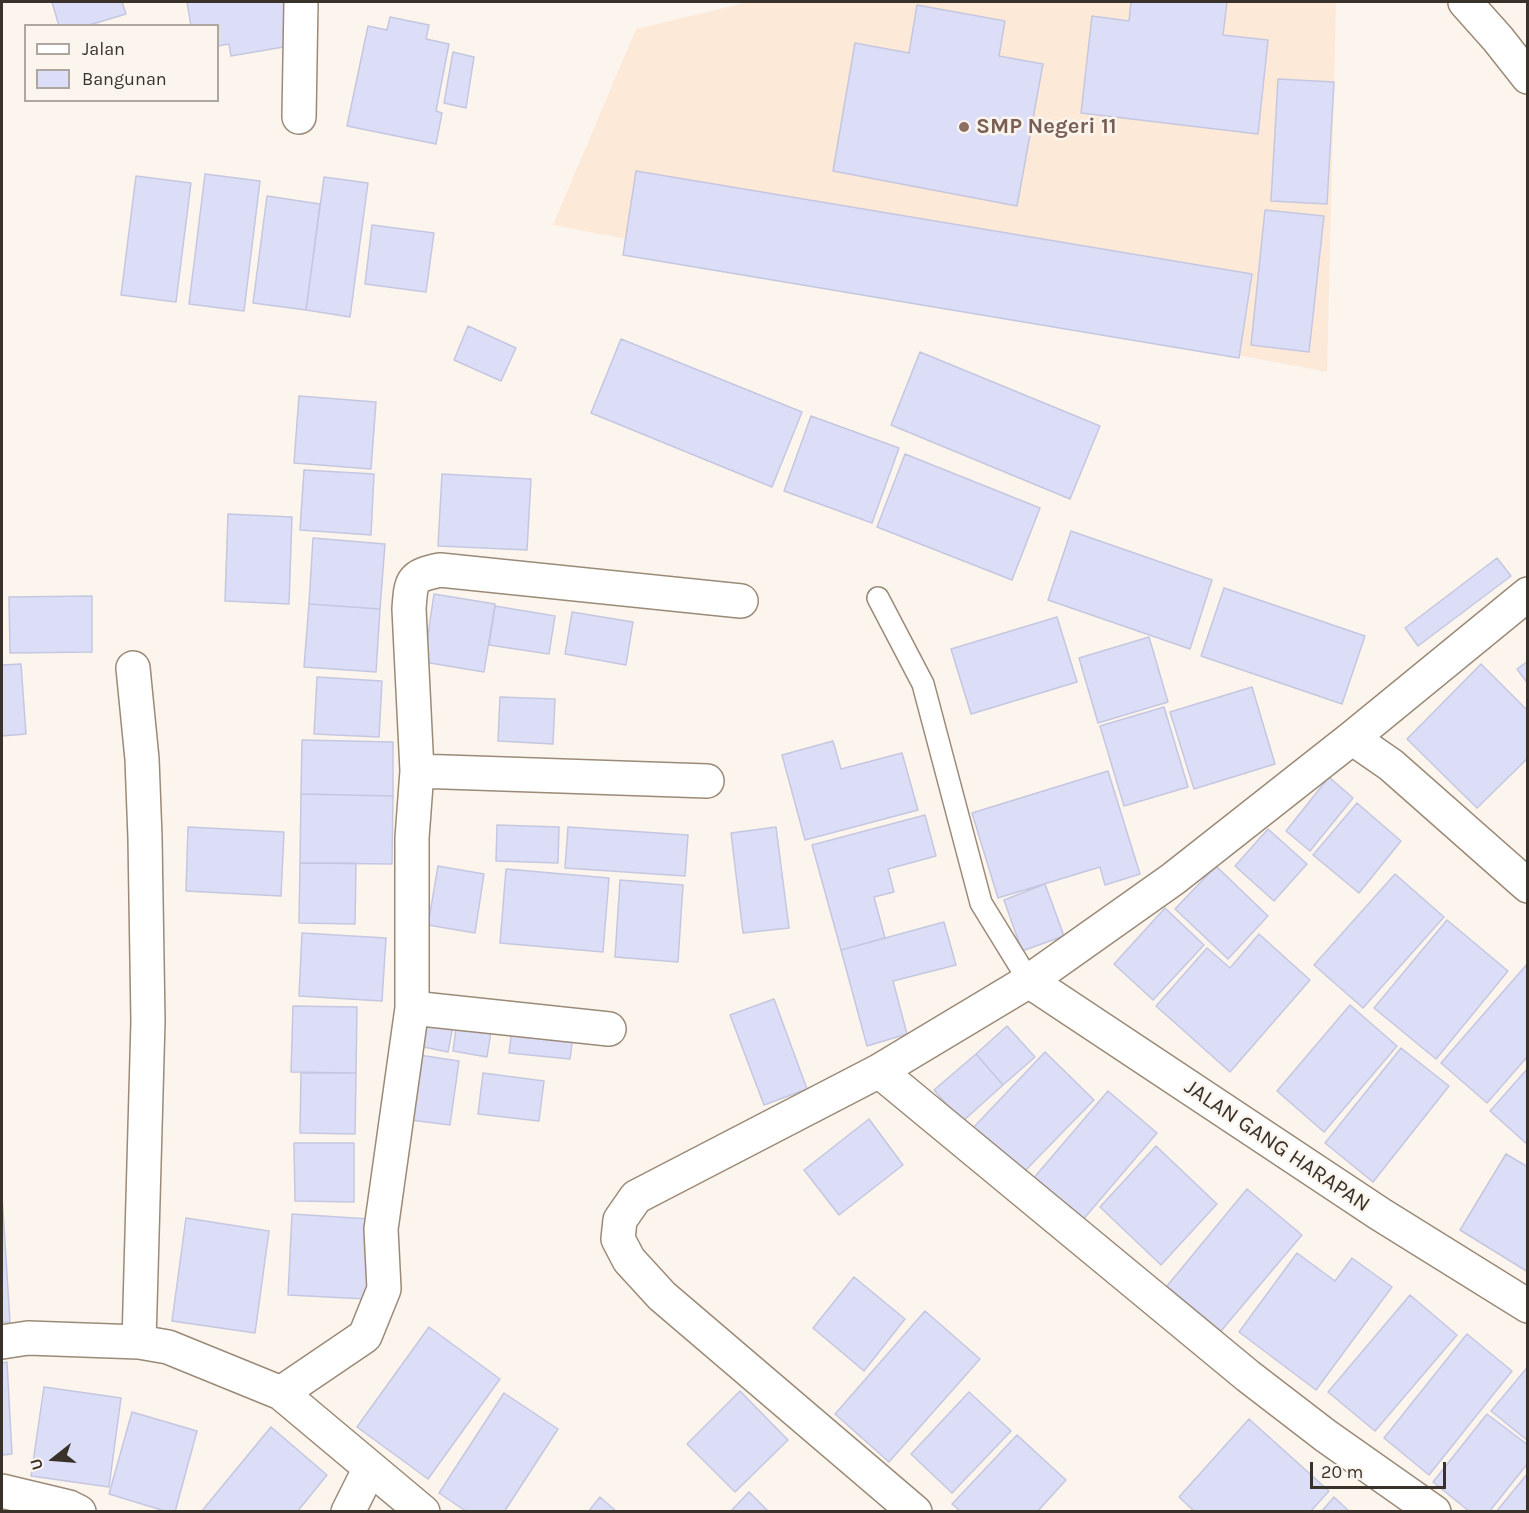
<!DOCTYPE html>
<style>
body{margin:0}
#map{position:relative;width:1529px;height:1513px;overflow:hidden;background:#fcf5ed;font-family:Karla,sans-serif}
canvas{display:block}
.frame{position:absolute;inset:0;border:3px solid #39322a;pointer-events:none}
.legend{position:absolute;left:24px;top:24px;width:195px;height:78px;box-sizing:border-box;background:#fcf5ed;border:2px solid #aea79f;margin:0;padding:8px 10px;list-style:none;font-size:18px;color:#39322a}
.legend li{display:flex;align-items:center;gap:12px;height:30px}
.legend b{width:30px;border:2px solid #aea79f}
.north{position:absolute;left:24px;top:1429px;width:60px;height:60px;-webkit-text-stroke:4px #fcf5ed;paint-order:stroke;rotate:253deg;font-size:16px;font-weight:700;line-height:24px;text-align:center;color:#39322a}
.north::after{content:'';display:block;margin:auto;width:21px;height:27px;background:#39322a;clip-path:polygon(50% 0,100% 100%,50% 72%,0 100%)}
.scale{position:absolute;left:1310px;top:1462px;width:136px;height:27px;box-sizing:border-box;border:3px solid #39322a;border-top:0;padding-left:8px;font-size:18px;line-height:21px;white-space:nowrap;color:#39322a;-webkit-text-stroke:4px #fcf5ed;paint-order:stroke}
</style>
<div id="map">
<canvas width="1529" height="1513"></canvas>
<div class="frame"></div>
<ul class="legend">
<li><b style="height:8px;background:#fff"></b>Jalan</li>
<li><b style="height:16px;background:#dcdef8"></b>Bangunan</li>
</ul>
<div class="north">U</div>
<div class="scale">20 m</div>
</div>
<script>
const ctx = document.querySelector('canvas').getContext('2d');
ctx.lineJoin = 'round';
function fill(path, color) { ctx.fillStyle = color; ctx.fill(path, 'evenodd'); }
function stroke(path, color, width, dash) { ctx.strokeStyle = color; ctx.lineWidth = width; ctx.lineCap = dash ? 'butt' : 'round'; ctx.setLineDash(dash || []); ctx.stroke(path); }
function drawText(font, color, halo, rows, align = 'center') {
  ctx.font = font + ' Karla,sans-serif'; ctx.lineWidth = 5; ctx.setLineDash([]); ctx.textBaseline = 'middle'; ctx.strokeStyle = halo; ctx.fillStyle = color; for (const [text, x, y, turn = 0] of rows) {
    ctx.save(); ctx.translate(x, y); ctx.rotate((+turn || 0) * Math.PI / 180); ctx.textAlign = isNaN(turn) ? turn : align; if (halo) ctx.strokeText(text, 0, 0); ctx.fillText(text, 0, 0); ctx.restore();
  }
}
fill(new Path2D(`
 M745 2H1336L1327 372 553 225 636 29 741 4Z`), '#fce9d8');
const building = new Path2D(`
 M52 2H122L126 14 86 26H59Z
 M187 2H288L295 45 231 56 229 44 218 46V26H191Z
 M1131 2H1227L1223 35 1268 40 1258 134 1081 113 1092 16 1129 21Z
 M917 5 1005 21 999 56 1043 64 1017 206 833 171 855 43 909 53Z
 M390 17 429 25 426 39 449 44 436 111 442 113 436 144 347 126 368 26 387 30Z
 M453 52 474 57 466 108 444 103Z
 M1278 79 1334 82 1327 204 1271 201Z
 M636 171 1252 274 1239 358 623 255Z
 M205 174 260 181 244 311 189 304Z
 M136 176 191 183 176 302 121 295Z
 M324 177 368 183 350 317 306 310Z
 M267 196 320 204 306 310 253 303Z
 M1265 210 1324 216 1309 352 1251 345Z
 M372 225 434 233 426 292 365 284Z
 M468 326 516 348 501 381 454 360Z
 M621 339 802 412 772 487 591 413Z
 M920 352 1100 426 1070 499 891 425Z
 M299 396 376 402 371 469 294 463Z
 M811 416 899 448 872 523 784 491Z
 M905 454 1040 508 1012 580 877 527Z
 M304 470 374 474 371 535 300 530Z
 M442 474 531 479 527 550 438 546Z
 M228 514 292 517 289 604 225 601Z
 M1071 531 1212 580 1190 649 1048 600Z
 M313 538 385 544 380 609 309 604Z
 M1497 558 1511 576 1418 646 1405 628Z
 M1224 588 1365 636 1342 704 1201 656Z
 M434 594 495 604 484 672 424 662Z
 M92 596V652L10 653 9 597Z
 M309 604 380 609 376 672 304 667Z
 M495 606 555 616 549 654 489 645Z
 M572 612 633 622 626 665 565 654Z
 M1057 617 1077 682 971 714 951 649Z
 M1149 637 1168 702 1098 723 1079 658Z
 M1528 661V684L1517 669Z
 M21 664 26 734 2 736V665Z
 M1481 664 1528 711V758L1477 808 1407 739Z
 M317 677 382 681 379 737 314 734Z
 M1252 687 1275 764 1194 789 1170 712Z
 M500 697 555 699 553 744 498 741Z
 M1164 707 1188 787 1124 806 1100 726Z
 M302 740 393 742V796L301 794Z
 M833 741 841 769 902 753 918 810 805 840 782 755Z
 M1108 771 1140 874 1105 885 1100 867 998 898 972 813Z
 M1329 777 1353 798 1310 851 1286 831Z
 M301 794 393 796 392 864 300 863Z
 M1357 803 1401 841 1359 893 1313 855Z
 M925 815 936 856 888 869 894 892 874 897 885 938 841 950 812 845Z
 M497 825 559 827 558 863 496 861Z
 M188 827 284 832 281 896 186 891Z
 M568 827 688 835 685 876 565 868Z
 M776 827 789 928 743 933 731 833Z
 M1268 829 1307 864 1274 901 1235 866Z
 M300 863H356L355 924 299 923Z
 M438 866 484 874 475 933 428 925Z
 M1216 866 1268 916 1228 959 1175 909Z
 M506 869 609 878 603 952 500 943Z
 M1395 874 1444 917 1363 1008 1314 965Z
 M620 880 683 885 678 962 615 957Z
 M1045 884 1064 936 1022 951 1004 900Z
 M1165 908 1204 945 1153 1000 1114 964Z
 M1447 920 1508 971 1436 1059 1374 1008Z
 M944 922 956 965 893 981 907 1034 867 1046 841 950Z
 M302 933 386 938 382 1001 299 996Z
 M1259 934 1310 980 1230 1072 1156 1006 1207 948 1230 968Z
 M1528 963V1056L1487 1103 1441 1063Z
 M774 999 807 1089 764 1105 730 1015Z
 M1350 1005 1397 1046 1324 1132 1277 1091Z
 M293 1006 357 1007 356 1073 291 1072Z
 M426 1009 455 1015 448 1052 419 1046Z
 M458 1013 493 1019 487 1057 453 1051Z
 M513 1021 574 1028 570 1059 509 1053Z
 M1007 1026 1035 1057 1003 1085 976 1054Z
 M1401 1048 1449 1086 1373 1182 1325 1143Z
 M1045 1052 1094 1100 1020 1176 972 1129Z
 M976 1054 1003 1085 962 1122 934 1090Z
 M419 1055 459 1061 450 1125 410 1120Z
 M1528 1068V1145L1490 1111Z
 M301 1073H356L355 1134 300 1133Z
 M483 1073 544 1081 539 1121 478 1114Z
 M1108 1091 1157 1133 1081 1222 1032 1180Z
 M869 1119 903 1165 839 1215 804 1170Z
 M294 1143H354V1202L295 1201Z
 M1156 1146 1217 1204 1161 1265 1100 1207Z
 M1506 1154 1528 1167V1272L1460 1230Z
 M1247 1189 1302 1235 1221 1331 1167 1286Z
 M2 1196 10 1322H2Z
 M292 1214 370 1219 366 1299 288 1295Z
 M186 1218 269 1231 255 1333 172 1321Z
 M1297 1253 1335 1281 1352 1258 1392 1287 1316 1390 1239 1332Z
 M854 1277 905 1319 864 1371 813 1328Z
 M1410 1295 1457 1335 1375 1431 1328 1392Z
 M925 1311 980 1359 889 1462 835 1414Z
 M429 1327 500 1379 428 1479 357 1427Z
 M1467 1334 1512 1371 1429 1475 1384 1438Z
 M7 1362 12 1454 2 1455V1363Z
 M1526 1369 1528 1370V1441L1491 1411Z
 M44 1387 121 1398 109 1487 31 1476Z
 M740 1391 788 1440 735 1492 687 1444Z
 M969 1392 1011 1431 952 1493 911 1454Z
 M504 1393 558 1429 504 1512H467L439 1493Z
 M132 1412 197 1431 175 1512H168L109 1494Z
 M1487 1414 1528 1445V1463L1489 1512H1470L1433 1482Z
 M1249 1419 1329 1491 1310 1512H1195L1179 1497Z
 M271 1427 327 1475 297 1512H201Z
 M1017 1435 1066 1480 1037 1512H961L952 1504Z
 M1528 1473V1512H1496Z
 M749 1492 769 1512H730Z
 M600 1497 617 1512H588Z
 M1334 1497 1350 1512H1321Z`);
fill(building, '#dcdef8');
stroke(building, '#c5c7e0', 1.5);
const lane = new Path2D(`
 M878 598 923 684 981 903 1029 981`);
const street = new Path2D(`
 M1465 2 1498 39 1528 77
 M299 117 301 2
 M133 668 142 759 145 838 148 1021 139 1342
 M1352 738 1391 765 1528 886
 M417 771 707 781
 M1029 981 1380 1214 1528 1306
 M412 1008 609 1029
 M879 1071 1248 1376 1326 1436 1434 1512
 M2 1342 28 1338 139 1342 168 1347 281 1393 423 1512
 M281 1393 365 1336 384 1289 381 1229 412 1008V838L417 771 409 609C411 580 411 576 440 570L741 601
 M2 1491 69 1507 79 1512
 M348 1512 370 1468
 M915 1512 662 1296 629 1260 618 1239 620 1220 636 1197 879 1071 1029 981 1173 879 1352 738 1528 594`);
stroke(lane, '#9b8a77', 24);
stroke(street, '#9b8a77', 36);
stroke(lane, '#fff', 21);
stroke(street, '#fff', 33);
for (const [x, y, r, color] of [
 [964,127,6,"#8d6e63"]
]) { const dot = new Path2D(); dot.arc(x, y, r, 0, 2 * Math.PI); ctx.fillStyle = color; ctx.fill(dot); stroke(dot, '#fcf5ed', 2); }
drawText('bold 22px', '#785e54', '#fcf5ed', [
 ["SMP Negeri 11",976,127]
], 'left');
drawText('22px', '#39322a', '#fcf5ed', [
 ["JALAN GANG HARAPAN",1277,1146,34]
]);
</script>
